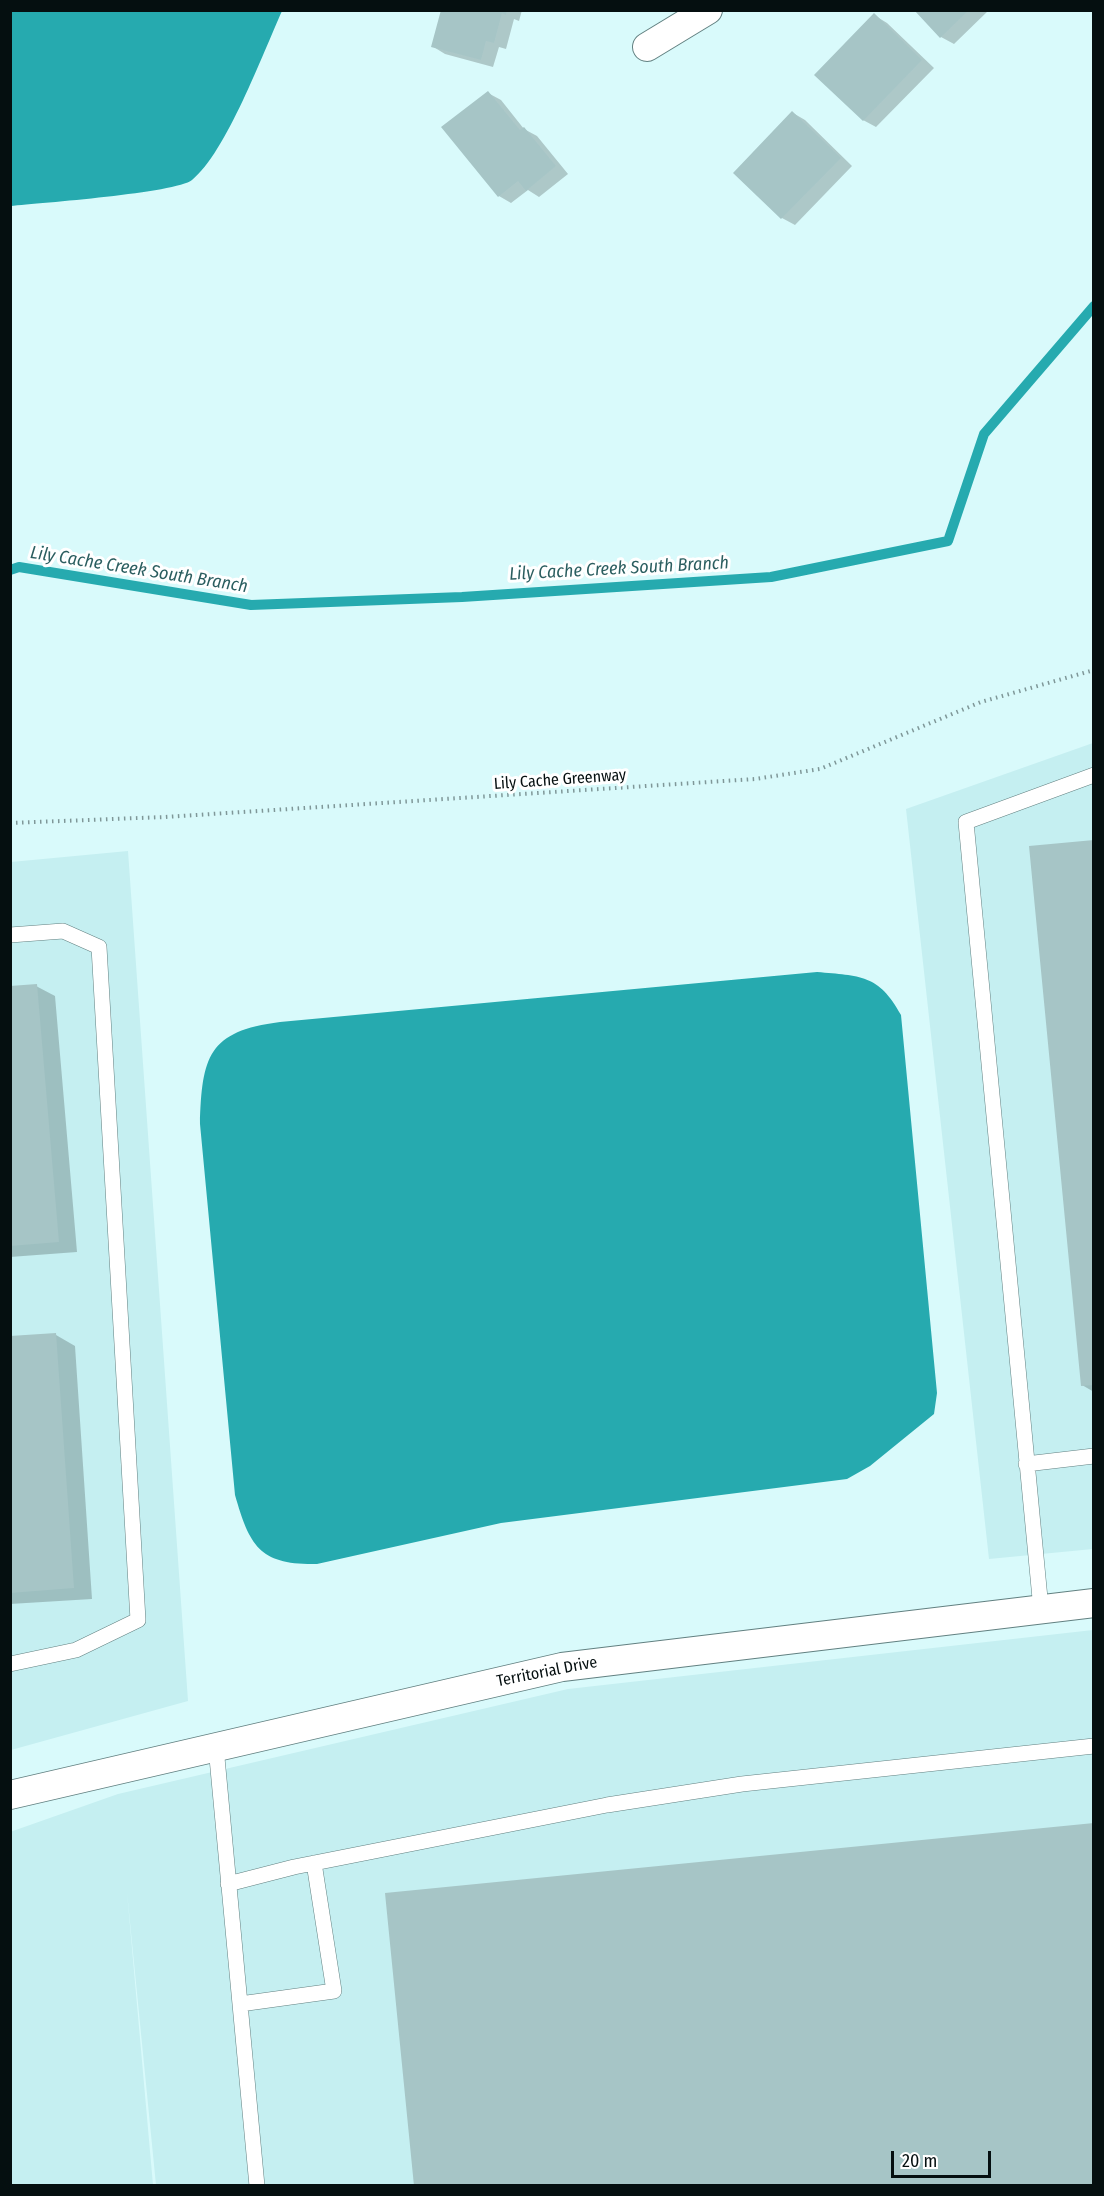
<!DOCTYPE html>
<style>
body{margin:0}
#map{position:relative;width:1104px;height:2196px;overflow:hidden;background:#d9fafb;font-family:"Fira Sans Condensed",sans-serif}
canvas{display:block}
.frame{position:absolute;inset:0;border:12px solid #050f10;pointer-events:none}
.scale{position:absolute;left:891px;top:2151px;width:100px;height:27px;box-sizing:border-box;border:3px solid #050f10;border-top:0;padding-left:8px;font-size:18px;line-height:21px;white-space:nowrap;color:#050f10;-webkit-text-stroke:4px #fff;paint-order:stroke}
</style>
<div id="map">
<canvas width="1104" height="2196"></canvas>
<div class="frame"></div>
<div class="scale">20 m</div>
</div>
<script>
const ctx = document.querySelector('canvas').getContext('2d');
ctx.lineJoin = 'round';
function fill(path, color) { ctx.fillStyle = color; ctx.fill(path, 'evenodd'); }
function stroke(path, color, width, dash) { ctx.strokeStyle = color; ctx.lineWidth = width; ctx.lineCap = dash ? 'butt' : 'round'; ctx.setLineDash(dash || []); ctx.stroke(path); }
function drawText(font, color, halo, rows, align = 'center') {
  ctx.font = font + ' "Fira Sans Condensed",sans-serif'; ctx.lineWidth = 6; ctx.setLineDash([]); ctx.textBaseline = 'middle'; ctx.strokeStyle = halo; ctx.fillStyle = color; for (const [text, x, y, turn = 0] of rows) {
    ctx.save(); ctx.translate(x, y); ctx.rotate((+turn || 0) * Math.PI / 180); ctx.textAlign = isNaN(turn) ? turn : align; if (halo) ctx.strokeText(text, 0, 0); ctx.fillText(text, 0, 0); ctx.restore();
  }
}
fill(new Path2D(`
 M1093 743V1549L989 1559 906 809Z
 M128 851 188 1701 11 1750V862Z
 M1093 1630V2185H156L127 1892 153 2185H11L10 1832 118 1794 568 1689Z`), '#c5eff1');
fill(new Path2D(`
 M10 11 11 10 282 11C263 53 226 153 192 180 176 193 40 203 11 206Z
 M817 972C860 976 879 974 901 1015L937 1393 934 1414 870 1466 847 1479 501 1523 317 1564C260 1565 250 1547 235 1495L200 1124C202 1057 208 1031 280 1022Z`), '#26aaaf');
fill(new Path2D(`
 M442 10H522L519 21 514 19 506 49 499 47 493 67 445 54 432 46Z
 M916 10H989L954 44 941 37Z
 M874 15 887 23 934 68 876 127 863 120Z
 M488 93 501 100 524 129 537 136 568 174 539 197 528 190 511 203 499 196Z
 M793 113 805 120 852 166 795 225 782 218 735 173Z
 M1094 841V1392L1082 1385Z
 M36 986 55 996 77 1252 10 1257V988Z
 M56 1335 75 1346 92 1599 10 1604V1338Z`), '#0003');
stroke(new Path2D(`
 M10 570 19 567 251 605 462 597 771 577 948 541 984 434 1094 306`), '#26aaaf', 10);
fill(new Path2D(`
 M441 10H507L506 15 502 13 494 43 486 41 481 60 431 47Z
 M914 10H969L940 38Z
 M874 13 922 60 863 121 814 75Z
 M488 91 520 130 524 127 556 166 526 191 518 181 498 197 441 127Z
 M792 111 841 158 781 219 733 173Z
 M1094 840V1385L1081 1386 1029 846Z
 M37 984 59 1242 10 1246V986Z
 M56 1333 74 1588 10 1593V1336Z
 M1094 1823V2186H414L385 1893Z`), '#a6c5c6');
const service = new Path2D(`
 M10 935 63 931 99 947 138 1620 76 1650 10 1664
 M1026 1464 1094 1456
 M1041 1609 966 822 1094 775
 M216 1747 257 2186
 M228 1884 294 1867 607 1805 742 1784 1094 1746
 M240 2004 334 1991 314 1863`);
const minor = new Path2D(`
 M647 47 708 10
 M10 1795 562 1667 1094 1603`);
stroke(service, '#628081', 16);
stroke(minor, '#628081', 30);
stroke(new Path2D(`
 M10 823 165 817 755 779 820 769 981 702 1094 670`), '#7f9798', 4, [1.5, 4.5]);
stroke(service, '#fff', 15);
stroke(minor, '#fff', 28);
drawText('16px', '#050f10', '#fff', [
 ["Lily Cache Greenway",560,780,-4],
 ["Territorial Drive",547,1672,-11]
]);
drawText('italic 18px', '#2b5e60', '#fff', [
 ["Lily Cache Creek South Branch",619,569,-3],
 ["Lily Cache Creek South Branch",139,570,9]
]);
</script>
